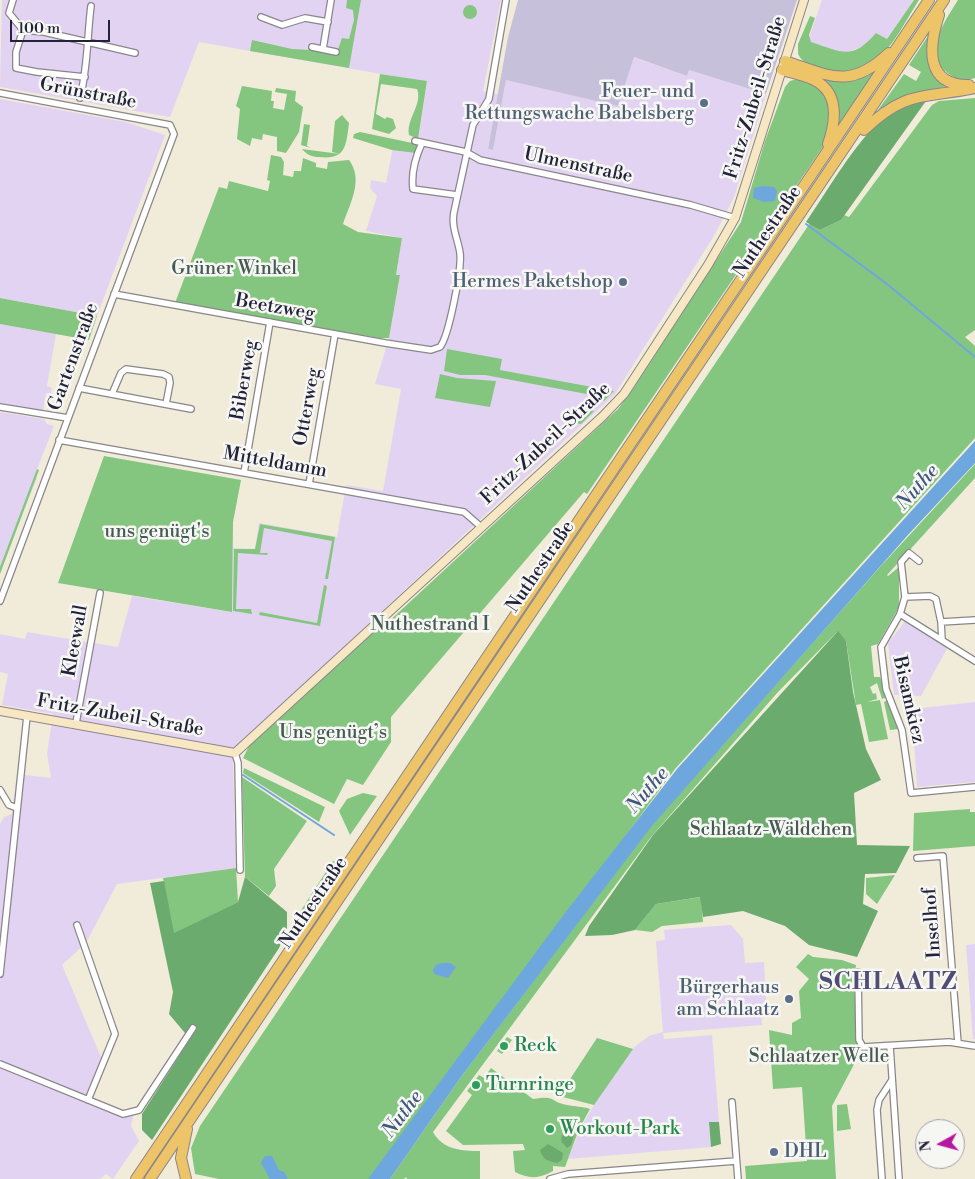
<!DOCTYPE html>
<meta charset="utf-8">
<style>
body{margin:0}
#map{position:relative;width:975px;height:1179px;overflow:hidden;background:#f1ebda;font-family:"Libre Bodoni",serif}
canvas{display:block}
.north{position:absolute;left:915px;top:1119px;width:50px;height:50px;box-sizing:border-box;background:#f6f6f2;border:1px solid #a1a1a9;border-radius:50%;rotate:263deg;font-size:14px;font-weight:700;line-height:20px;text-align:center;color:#22223b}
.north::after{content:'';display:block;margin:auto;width:18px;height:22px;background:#b5179e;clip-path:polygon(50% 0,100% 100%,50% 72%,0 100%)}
.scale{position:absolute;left:10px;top:20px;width:100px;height:22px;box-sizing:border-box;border:2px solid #22223b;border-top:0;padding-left:6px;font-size:15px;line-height:18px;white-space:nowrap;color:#22223b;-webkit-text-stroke:4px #f6f6f2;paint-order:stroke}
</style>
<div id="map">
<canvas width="975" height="1179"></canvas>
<div class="north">N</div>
<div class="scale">100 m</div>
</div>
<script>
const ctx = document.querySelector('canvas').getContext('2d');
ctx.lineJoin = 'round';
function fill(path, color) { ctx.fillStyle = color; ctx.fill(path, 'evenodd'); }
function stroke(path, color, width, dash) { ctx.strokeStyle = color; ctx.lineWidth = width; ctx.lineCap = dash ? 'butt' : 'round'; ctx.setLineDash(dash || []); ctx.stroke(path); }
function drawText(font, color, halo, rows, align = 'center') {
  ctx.font = font + ' "Libre Bodoni",serif'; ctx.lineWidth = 5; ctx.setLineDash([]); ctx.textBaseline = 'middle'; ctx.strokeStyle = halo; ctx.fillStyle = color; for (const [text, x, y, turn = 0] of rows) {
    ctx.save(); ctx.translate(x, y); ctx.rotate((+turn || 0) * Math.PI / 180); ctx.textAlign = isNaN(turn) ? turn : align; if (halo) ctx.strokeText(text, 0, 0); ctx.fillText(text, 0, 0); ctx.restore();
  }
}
fill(new Path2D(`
 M2 0H501L483 91 498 94 488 149 493 150 506 80 618 105 633 57 687 76 689 70 766 94 734 197 715 234 615 394 236 747 233 761 236 868 117 884 86 943 62 965 103 1062 88 1100 122 1114 134 1112 131 1126 139 1141 113 1179 106 1174 100 1179H0V824L4 817 12 814 17 774 51 778 47 754 53 714 2 705 8 674 0 672V634L25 639 27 632 118 647 132 596 232 612 233 548 255 549 259 523 337 537 346 485 383 491 401 389 375 384 389 338 400 276 396 275 402 238 366 231 377 196 370 188 371 180 386 183 394 142 417 146 427 82 199 42 170 117 0 87Z
 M822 0H914L887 39 876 33 866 45 849 52H835L811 42 809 38Z
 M0 99 126 122 165 135 97 316 0 298Z
 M0 324 56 334 47 386 52 388 51 394 46 393 43 411 0 403Z
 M0 412 44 419 47 424 54 426 34 477 37 478 0 569Z
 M906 620 948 647 921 696 894 695 888 643Z
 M975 702V782L917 787 912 709Z
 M731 925 743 939 745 963 764 962 766 1000 761 1005 762 1025 663 1033 664 1039 712 1035 719 1122 709 1123 711 1147 568 1159 580 1129 594 1105 584 1101 559 1096 597 1038 632 1049 649 1036 663 1032 656 941 665 940 664 930Z
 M975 944V1039H973L966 945Z`), '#e3d3f3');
fill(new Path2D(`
 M518 0H797L766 94 689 70 687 76 634 57 618 106 506 80 493 150 488 149 508 37Z`), '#c6c0da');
fill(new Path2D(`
 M347 0H361L349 68 250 51 252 40 292 49 311 50 336 55 342 38 349 39 354 20 353 10 346 8Z
 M914 0H919C894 39 879 82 823 69 813 66 803 64 798 54V44L810 16 815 18 809 35 811 42C842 52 852 61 876 33L887 39Z
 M958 0H975V78C965 81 957 80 949 74 921 54 945 21 958 0Z
 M463 12a7 7 0 1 1 14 0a7 7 0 1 1-14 0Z
 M928 36 927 56 930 65 945 87 909 94 878 110 904 74 916 81 921 72 909 65Z
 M874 72 839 124C841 102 831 92 818 78L848 81Z
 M380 74 427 81 418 139 409 135C406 119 423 104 417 89L381 84 376 114 385 119 387 117 393 119 396 128 389 134 372 129Z
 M797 79C814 83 832 94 832 114 832 123 826 136 824 145L587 494 584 492 391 717V742L363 785 347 779 334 804 243 758 249 746 380 625H385L618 409 633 389 741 222 765 141 785 87 790 81Z
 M242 86 272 91 271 101H274L273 108 284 110 287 94 275 92 276 88 296 91 295 101 303 107 299 132 286 153 277 151V137L263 134 262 140 252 138 250 146 237 139 240 109 236 106Z
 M975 98V330L965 337 975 346V438L675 769 371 1179H219L195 1174 191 1148 200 1126 810 223 820 230 841 220 844 215 849 217 932 105 939 101Z
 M342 115 349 123C346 146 346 160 319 157 312 157 307 155 302 149L340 154 332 152 335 121Z
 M304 124 310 125 307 146 311 148 301 145Z
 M360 132 417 144 416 153 392 150 353 138 354 134Z
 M271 155 281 157 284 162 283 175 293 177 294 171H301L303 158 316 163V167L327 169 328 162 349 160C364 180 350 203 343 224L358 232 402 238 396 275H400L389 338H379L175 303 219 187 227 189 229 181 268 191 270 181 267 180Z
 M0 298 97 316 89 340 0 324Z
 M447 349 502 359 500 370 614 391 604 401 592 395 485 375H460L444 371Z
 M440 374 457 378 496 381 490 407 435 398Z
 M584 405 594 411 581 424 572 423Z
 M104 456 241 480 233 522 232 612 58 583Z
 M975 464V478L887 575 888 576 899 567V607L878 644 871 646 874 677H880L887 697 882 699 877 683 870 687 873 694 876 693 877 699 867 702 880 700 888 739 869 742 861 704 856 705 846 641 837 632 778 692 651 837 433 1132C443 1150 462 1151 480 1151V1179H407L406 1177 404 1179H390L461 1077 650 827 880 567Z
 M37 469 39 470 0 574V567Z
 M260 524 335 537 328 579H325L332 541 264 528 260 553H268L267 555 238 553 236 609H251L252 614 233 611 234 549H255Z
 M324 585 327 586 320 626 259 615 260 612 317 623Z
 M888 700 899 729 890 730 884 702Z
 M244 768 325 807 319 822 243 773Z
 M242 777 307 821 274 869 276 886 269 896 245 877Z
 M363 793 377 796 350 835 339 811 347 799Z
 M970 809V812H975V846L913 851 914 813Z
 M333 861 341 862 300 925 298 915Z
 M236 868 238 902 173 934 163 878Z
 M895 875 877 904 866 894V878Z
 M701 897 703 922 662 926 652 932 635 930 656 904Z
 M808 954 813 957 842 960 856 965 854 981 857 1039 859 1055 832 1106 836 1179H746L745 1166 807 1161 802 1087 773 1089 769 1030 792 1035V1023L801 1018 799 991 809 979 796 967Z
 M507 1037 512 1040 502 1054 497 1051Z
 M597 1038 633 1049 594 1105 559 1096Z
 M491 1068 533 1099C557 1095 548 1101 567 1105 575 1107 582 1106 590 1109L579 1129 565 1167 553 1166V1171C539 1179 529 1179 515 1172L513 1151 525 1150 523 1144 463 1145 446 1131 472 1095 467 1091 479 1075 484 1078Z
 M847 1104 851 1129 837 1131V1105Z`), '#84c67f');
fill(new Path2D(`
 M921 100 926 101 841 220 820 230 806 222C826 193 857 139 883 119 894 110 908 105 921 100Z
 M838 631 846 641 853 692 866 749 881 780 854 793 857 845 910 846 896 873 865 874 863 904 878 911 857 957 809 945 785 926 743 911 703 917 700 897 656 904 635 930 612 935 585 936 589 926 653 835Z
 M245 877 287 912V930L279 948 152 1140 142 1130V1114L190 1039 169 1014 173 992 150 883 164 881 174 933 238 902Z
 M579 1120 571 1145 567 1148 561 1141C562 1131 570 1124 579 1120Z
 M709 1122H719L721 1144 711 1147Z
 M548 1144 563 1153 562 1160 557 1163C548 1161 542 1159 540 1150Z`), '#6bab6e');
fill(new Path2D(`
 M762 186 774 187 777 191 775 201 764 202 753 198 754 188Z
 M975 441V463L907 536 651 827 461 1077 390 1179H368L565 913 677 769Z
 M442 963H450L456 967 448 978 434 974 433 970 436 965Z
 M265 1156H272L279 1170 284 1172 288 1179H270L261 1163Z`), '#6da7dd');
stroke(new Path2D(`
 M806 224 887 284 975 357
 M243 775 334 835`), '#6da7dd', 2);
const street = new Path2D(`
 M13 0 9 13 23 30 44 32 135 53
 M261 17 282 25 305 18 328 22
 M23 30 16 52V68L37 72 85 77
 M312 47 336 52
 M323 49 331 0
 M0 93 170 125 174 134 0 601
 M80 98C88 67 87 37 91 6
 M415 141 466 152 480 160 691 205 735 218
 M422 143C415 158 411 172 413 189L457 195
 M114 294 385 343 431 350 440 347C449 336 462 268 460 253 458 239 451 227 454 212L473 125 489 99 506 0
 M79 388 191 409
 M112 394 121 373 126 369 163 374 169 377 170 383 166 404
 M0 407 68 418
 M59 440 464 512 480 526
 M244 473 270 322
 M309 484 335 334
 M905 597 901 562 909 553 919 561
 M900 614 975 661
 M975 620 941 622 936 599 930 596 905 597 900 614 881 647 886 689 902 730 911 793 975 787
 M941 622 942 640
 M76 723 100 593
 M235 753 238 763 240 870
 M0 790 9 805 17 808
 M917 858 943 856 958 1043
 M77 925 115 1034 88 1100
 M858 972 859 1040 863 1047 949 1042 975 1046
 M0 974 27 716
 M890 1046 899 1179
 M0 1064 123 1114 139 1110 193 1028
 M732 1102 738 1179
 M550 1179 568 1174 736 1161
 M882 1179 877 1110 879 1100 892 1080`);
const secondary = new Path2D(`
 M0 711 235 753 603 416 624 394 708 265 735 218 804 0`);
const highway = new Path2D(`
 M939 15C929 45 924 86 969 85
 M785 61C830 76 850 90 889 53
 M782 70C792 73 803 75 812 79 840 91 836 121 828 144
 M864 130C906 89 924 99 975 88
 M136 1179 929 0
 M150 1179 944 0
 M186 1179 181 1158 187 1129`);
stroke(street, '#8a868a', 8);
stroke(secondary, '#8a868a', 10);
stroke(highway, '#8a868a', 12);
stroke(street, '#fff', 5.5);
stroke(secondary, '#f8e7c3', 8);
stroke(highway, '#eec469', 10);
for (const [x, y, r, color] of [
 [704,103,5,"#5c6f8a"],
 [623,282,5,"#5c6f8a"],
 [789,999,5,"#5c6f8a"],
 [504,1046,5,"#2e9e5b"],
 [476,1085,5,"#2e9e5b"],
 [550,1129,5,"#2e9e5b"],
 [774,1152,5,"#5c6f8a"]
]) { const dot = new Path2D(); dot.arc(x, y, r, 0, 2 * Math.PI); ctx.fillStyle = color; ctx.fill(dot); stroke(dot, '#f6f6f2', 2); }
drawText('19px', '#4e5e75', '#f6f6f2', [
 ["Feuer- und",694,92],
 ["Rettungswache Babelsberg",694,114],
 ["Hermes Paketshop",613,282],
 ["Bürgerhaus",779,988],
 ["am Schlaatz",779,1010],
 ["DHL",784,1152,"left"]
], 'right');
drawText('19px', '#22223b', '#f6f6f2', [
 ["Grünstraße",88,94,11],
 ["Fritz-Zubeil-Straße",756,98,-73],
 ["Ulmenstraße",578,166,12],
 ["Nuthestraße",768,232,-56],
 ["Beetzweg",275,308,10],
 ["Gartenstraße",74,357,-70],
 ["Biberweg",245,380,-80],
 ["Otterweg",308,407,-80],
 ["Fritz-Zubeil-Straße",546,444,-43],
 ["Mitteldamm",275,463,10],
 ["Nuthestraße",541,567,-56],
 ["Kleewall",76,641,-80],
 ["Bisamkiez",908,700,77],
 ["Fritz-Zubeil-Straße",120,716,10],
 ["Nuthestraße",314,903,-56],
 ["Inselhof",933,923,-94]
]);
drawText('19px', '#445b53', '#f6f6f2', [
 ["Grüner Winkel",234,269],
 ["uns genügt's",157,532],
 ["Nuthestrand I",430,625],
 ["Uns genügt’s",333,733],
 ["Schlaatz-Wäldchen",771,830],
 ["Schlaatzer Welle",819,1057]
]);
drawText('19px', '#27864d', '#f6f6f2', [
 ["Reck",514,1046],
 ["Turnringe",486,1085],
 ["Workout-Park",560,1129]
], 'left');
drawText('italic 20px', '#40577c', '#f6f6f2', [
 ["Nuthe",918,488,-48],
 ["Nuthe",648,791,-49],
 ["Nuthe",403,1115,-53]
]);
ctx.letterSpacing = '1px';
drawText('bold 24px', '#514c76', '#f6f6f2', [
 ["SCHLAATZ",888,983]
]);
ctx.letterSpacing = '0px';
</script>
